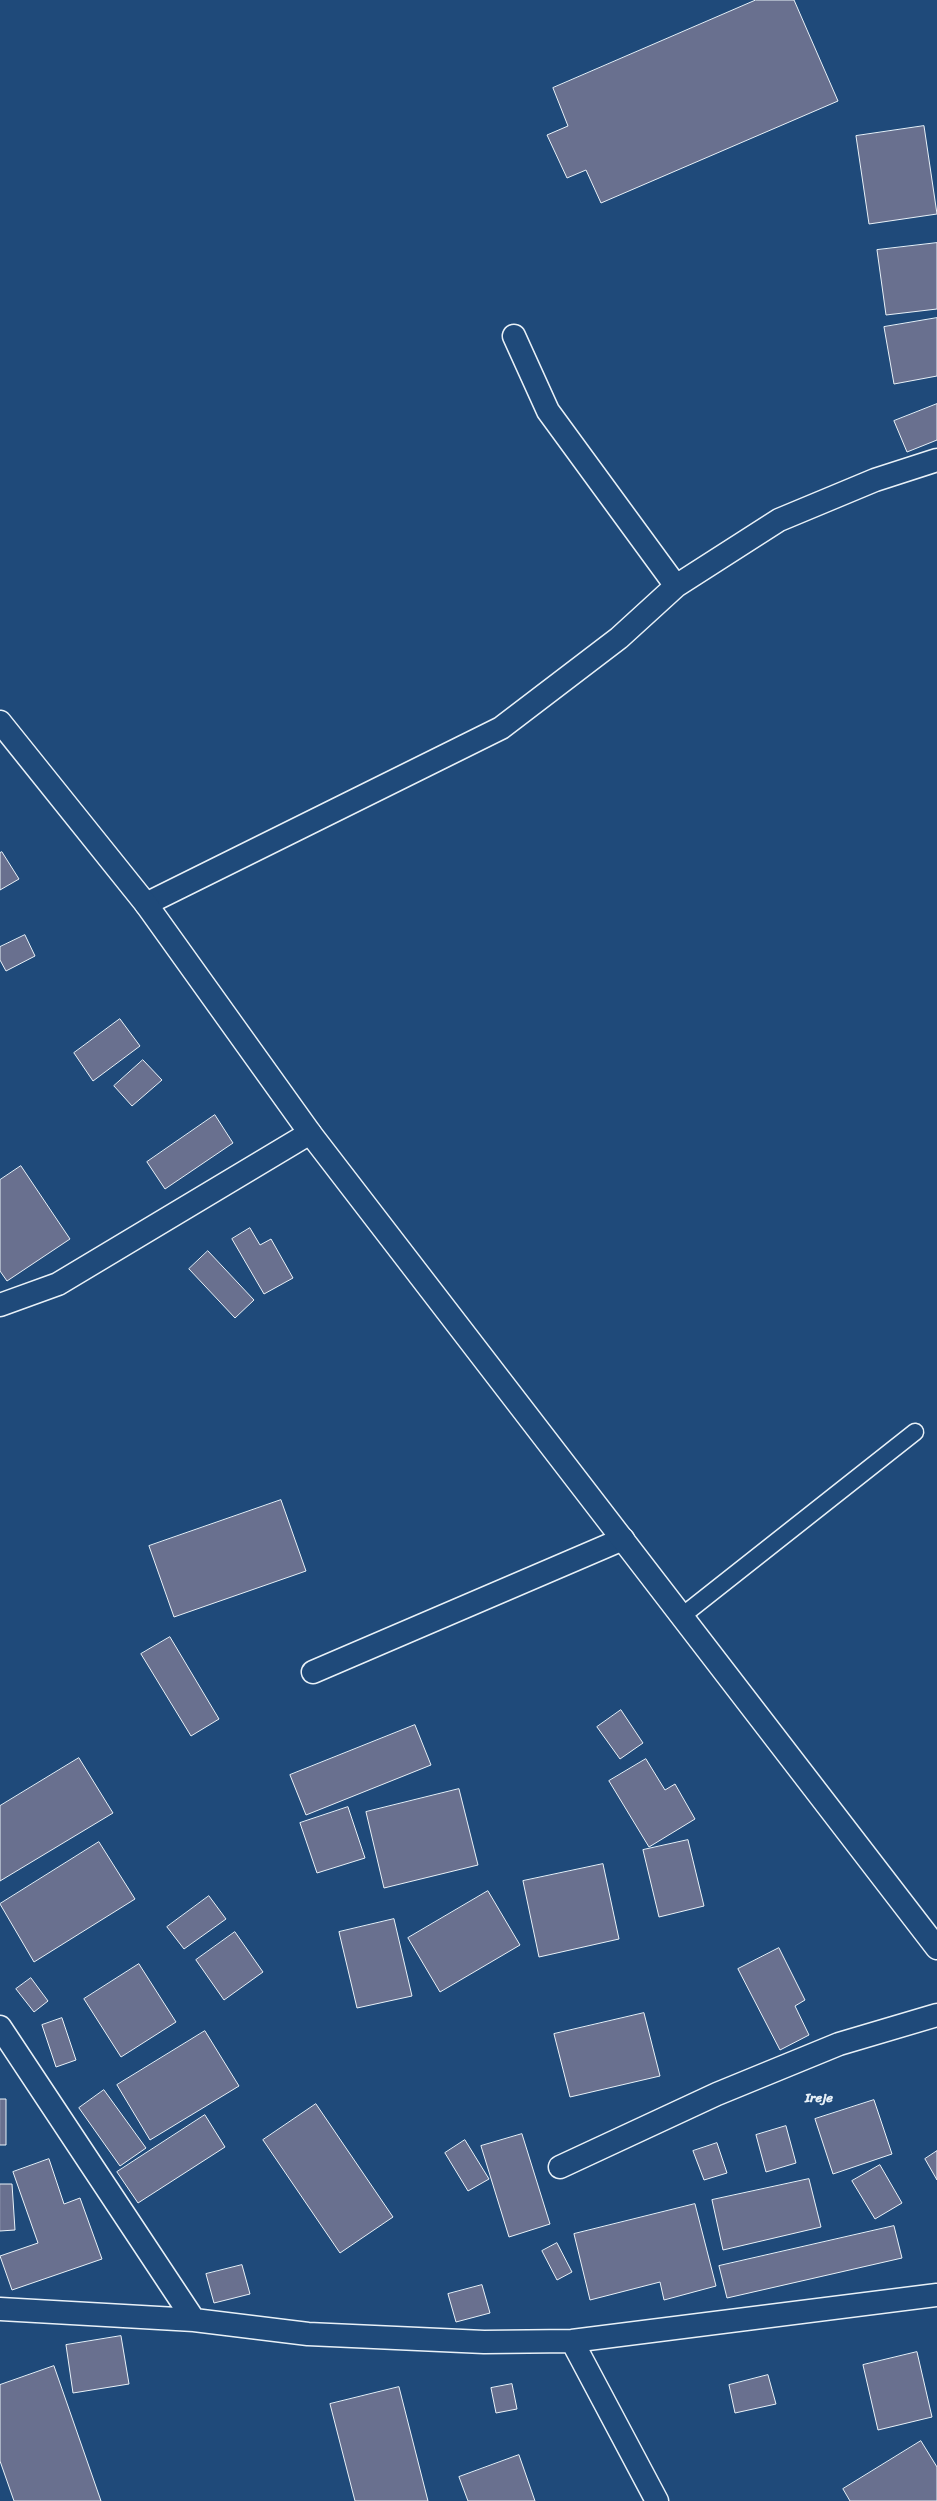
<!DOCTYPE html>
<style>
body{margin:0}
canvas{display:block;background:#1f4a7a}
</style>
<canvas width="937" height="2501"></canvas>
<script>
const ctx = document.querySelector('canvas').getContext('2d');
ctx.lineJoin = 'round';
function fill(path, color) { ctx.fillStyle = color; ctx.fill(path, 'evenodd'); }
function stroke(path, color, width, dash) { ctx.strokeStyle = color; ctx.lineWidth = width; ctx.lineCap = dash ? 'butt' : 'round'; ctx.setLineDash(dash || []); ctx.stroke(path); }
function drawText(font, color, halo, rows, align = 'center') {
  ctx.font = font + ' Sriracha,sans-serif'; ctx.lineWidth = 3.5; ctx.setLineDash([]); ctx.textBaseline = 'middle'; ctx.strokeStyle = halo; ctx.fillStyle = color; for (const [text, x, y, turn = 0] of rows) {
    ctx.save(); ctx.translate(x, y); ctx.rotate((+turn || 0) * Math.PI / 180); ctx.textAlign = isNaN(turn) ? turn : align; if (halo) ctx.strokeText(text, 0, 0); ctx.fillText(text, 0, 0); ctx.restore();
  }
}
const building = new Path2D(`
 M756 0H794L838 101 601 203 586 170 567 178 547 135 568 126 553 88Z
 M924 126 937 214 869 224 856 136Z
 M937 243V309L886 315 877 250Z
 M937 318V376L894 384 884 327Z
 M937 404V440L907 452 894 421Z
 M2 852 19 879 0 890V853Z
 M25 935 35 956 6 971 0 960V947Z
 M120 1019 140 1046 93 1081 74 1053Z
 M143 1060 162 1080 132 1106 114 1086Z
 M215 1115 233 1143 165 1189 147 1162Z
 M21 1166 70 1239 7 1281 0 1271V1180Z
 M250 1228 260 1245 271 1239 293 1278 264 1294 232 1239Z
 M208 1251 254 1300 235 1318 189 1269Z
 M281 1500 306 1571 174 1617 149 1546Z
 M170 1637 219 1719 191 1736 141 1654Z
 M621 1710 643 1743 620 1759 597 1727Z
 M415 1725 431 1765 306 1815 290 1775Z
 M79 1758 113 1813 0 1881V1806Z
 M646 1759 665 1790 675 1784 695 1819 649 1847 609 1781Z
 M459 1789 478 1865 384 1888 366 1812Z
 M348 1807 365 1858 317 1873 300 1823Z
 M688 1840 704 1906 659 1917 643 1850Z
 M99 1842 135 1899 34 1962 0 1904Z
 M603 1864 619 1939 539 1957 523 1881Z
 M488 1891 520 1945 440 1992 408 1938Z
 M209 1896 226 1919 184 1949 167 1927Z
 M394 1919 412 1996 357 2008 339 1932Z
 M235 1932 263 1972 224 2000 196 1960Z
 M779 1948 805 2000 795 2006 809 2035 780 2050 738 1969Z
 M139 1964 176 2022 121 2057 84 1999Z
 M31 1978 48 2001 34 2012 16 1989Z
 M644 2013 660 2076 570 2097 554 2034Z
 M62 2018 76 2060 56 2067 42 2025Z
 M205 2031 239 2086 150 2140 117 2085Z
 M104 2090 146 2148 120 2166 79 2108Z
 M0 2099H6V2145H0Z
 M874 2100 892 2154 833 2174 815 2119Z
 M316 2104 393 2217 340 2253 263 2140Z
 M205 2115 225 2147 138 2203 117 2172Z
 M786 2126 796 2163 766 2172 756 2135Z
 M522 2134 550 2224 509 2237 481 2146Z
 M465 2140 489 2179 468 2191 445 2153Z
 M717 2143 727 2173 704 2180 693 2151Z
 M937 2151V2180L925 2159Z
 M49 2159 64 2204 80 2198 102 2259 12 2290 0 2256 38 2243 13 2172Z
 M880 2165 902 2203 875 2219 852 2181Z
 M809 2179 821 2227 723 2250 712 2200Z
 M0 2184H12L15 2230 0 2231Z
 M695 2204 716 2286 664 2300 660 2282 590 2300 574 2234Z
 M894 2226 902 2258 727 2298 719 2266Z
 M557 2243 572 2272 557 2280 542 2251Z
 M242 2265 250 2294 214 2303 206 2274Z
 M482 2285 490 2313 456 2322 448 2294Z
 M121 2336 129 2384 73 2393 66 2345Z
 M917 2352 932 2417 878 2430 863 2365Z
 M54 2366 101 2501H14L0 2461V2385Z
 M768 2375 776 2404 735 2413 729 2385Z
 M512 2384 517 2409 496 2413 491 2388Z
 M399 2387 428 2501H355L330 2404Z
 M921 2441 937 2467V2501H850L843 2489Z
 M519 2455 535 2501H468L459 2477Z`);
fill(building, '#69708f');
stroke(building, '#e8f1f8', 1);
const lane = new Path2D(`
 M682 1616 915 1432`);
const street = new Path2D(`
 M514 336 548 411 676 586
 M146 904 501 728 619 638 676 586 779 520 875 480 937 460
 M0 1305 58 1284 310 1133
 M313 1672 623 1539
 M0 2027 194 2320
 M560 2167 717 2094 839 2044 937 2015
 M0 2309 194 2320 308 2334 484 2342 572 2341 937 2295
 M572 2341 657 2501`);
const secondary = new Path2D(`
 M0 722 146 904 310 1133 937 1948`);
stroke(lane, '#e8f1f8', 19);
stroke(street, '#e8f1f8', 25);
stroke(secondary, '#e8f1f8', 25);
stroke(lane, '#1f4a7a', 16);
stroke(street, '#1f4a7a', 22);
stroke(secondary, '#1f4a7a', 22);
drawText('bold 13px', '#e8f1f8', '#1f4a7a', [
 ["Ireje",819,2099]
]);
</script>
